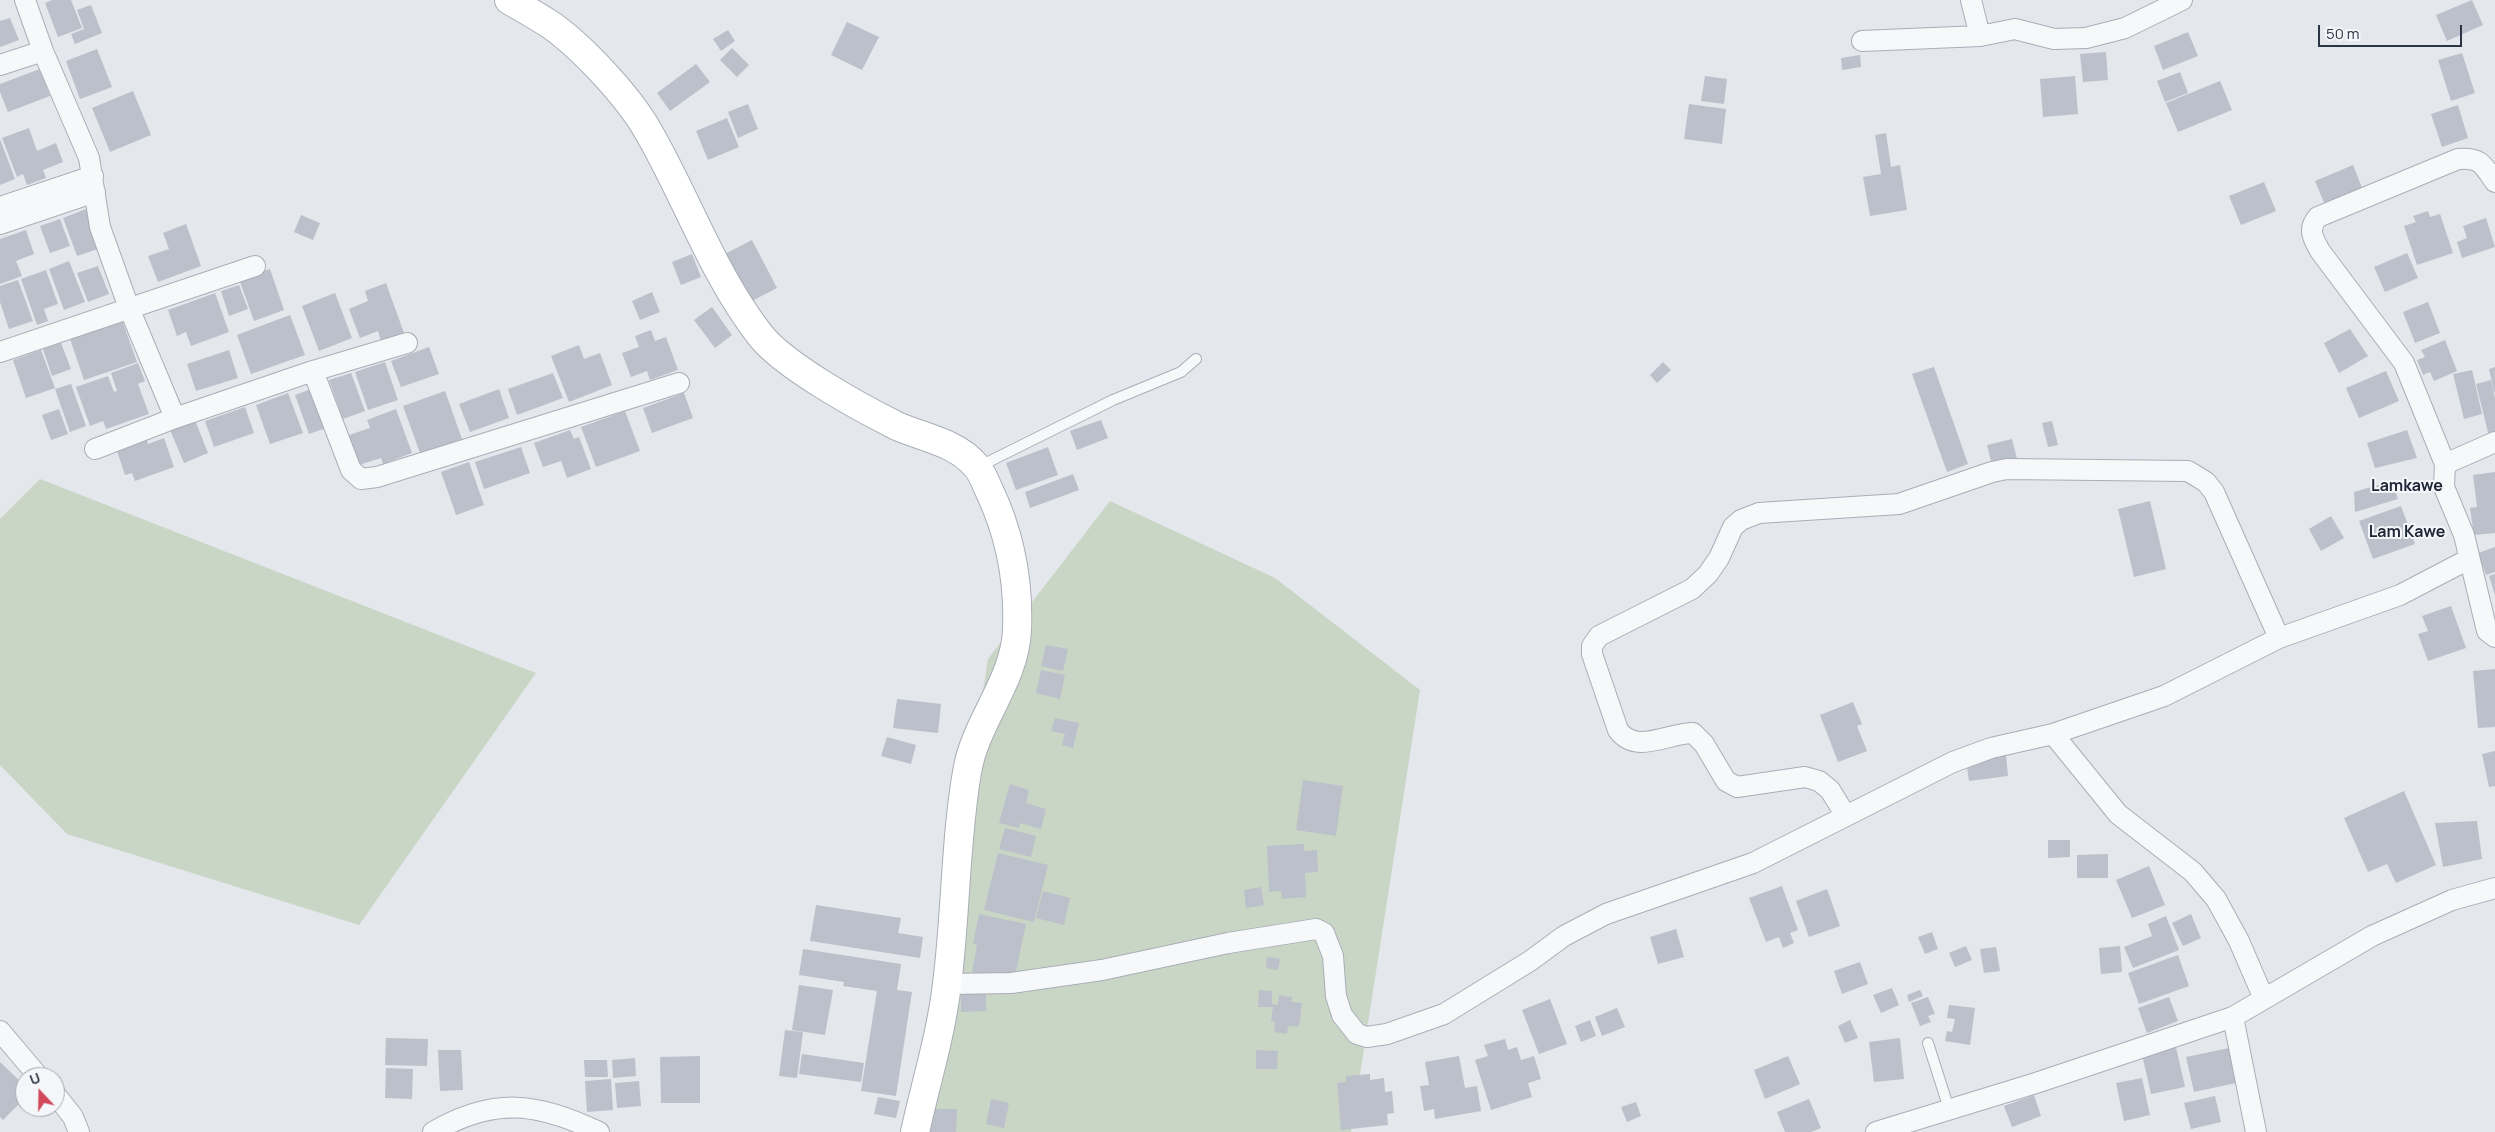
<!DOCTYPE html>
<style>
body{margin:0}
#map{position:relative;width:2495px;height:1132px;overflow:hidden;background:#e4e7ec;font-family:Manrope,sans-serif}
canvas{display:block}
.north{position:absolute;left:15px;top:1067px;width:50px;height:50px;box-sizing:border-box;background:#f4f6f9;border:1px solid #a4a8b1;border-radius:50%;rotate:339deg;font-size:14px;font-weight:700;line-height:20px;text-align:center;color:#2b3445}
.north::after{content:'';display:block;margin:auto;width:18px;height:22px;background:#d1495b;clip-path:polygon(50% 0,100% 100%,50% 72%,0 100%)}
.scale{position:absolute;left:2318px;top:25px;width:144px;height:22px;box-sizing:border-box;border:2px solid #2b3445;border-top:0;padding-left:6px;font-size:15px;line-height:18px;white-space:nowrap;color:#2b3445;-webkit-text-stroke:4px #f4f6f9;paint-order:stroke}
</style>
<div id="map">
<canvas width="2495" height="1132"></canvas>
<div class="north">U</div>
<div class="scale">50 m</div>
</div>
<script>
const ctx = document.querySelector('canvas').getContext('2d');
ctx.lineJoin = 'round';
function fill(path, color) { ctx.fillStyle = color; ctx.fill(path, 'evenodd'); }
function stroke(path, color, width, dash) { ctx.strokeStyle = color; ctx.lineWidth = width; ctx.lineCap = dash ? 'butt' : 'round'; ctx.setLineDash(dash || []); ctx.stroke(path); }
function drawText(font, color, halo, rows, align = 'center') {
  ctx.font = font + ' Manrope,sans-serif'; ctx.lineWidth = 4; ctx.setLineDash([]); ctx.textBaseline = 'middle'; ctx.strokeStyle = halo; ctx.fillStyle = color; for (const [text, x, y, turn = 0] of rows) {
    ctx.save(); ctx.translate(x, y); ctx.rotate((+turn || 0) * Math.PI / 180); ctx.textAlign = isNaN(turn) ? turn : align; if (halo) ctx.strokeText(text, 0, 0); ctx.fillText(text, 0, 0); ctx.restore();
  }
}
fill(new Path2D(`
 M40 479 536 673 359 925 67 834 0 765V519Z
 M1110 501 1275 578 1420 690 1351 1132H913L988 659Z`), '#c9d6c5');
fill(new Path2D(`
 M52 0H71L82 28 58 37 45 3Z
 M2472 0 2483 25 2447 41 2436 15Z
 M91 5 102 33 75 44 71 34 84 29 77 10Z
 M10 18 19 40 0 47V21Z
 M847 22 879 37 862 70 831 55Z
 M728 30 735 41 721 51 713 39Z
 M2188 32 2198 56 2163 70 2154 46Z
 M732 48 749 65 737 77 720 60Z
 M97 49 112 87 80 99 66 61Z
 M2106 52 2108 80 2083 82 2080 54Z
 M2462 53 2475 93 2451 101 2438 60Z
 M1860 55 1861 67 1842 70 1841 58Z
 M696 64 710 82 670 111 657 93Z
 M40 69 50 96 8 112 0 92V84Z
 M2180 72 2188 93 2165 102 2157 81Z
 M1705 76 1727 79 1724 104 1701 101Z
 M2075 76 2078 114 2043 117 2040 79Z
 M2220 81 2232 110 2178 132 2166 103Z
 M133 91 151 135 110 152 92 108Z
 M748 104 758 129 738 138 728 112Z
 M1689 104 1726 109 1722 144 1684 139Z
 M2458 105 2468 138 2442 147 2431 114Z
 M727 118 739 147 708 160 696 131Z
 M29 128 37 151 56 143 63 162 43 170 46 178 27 185 23 174 17 177 2 138Z
 M1886 133 1891 167 1900 165 1907 210 1870 216 1863 177 1881 174 1875 135Z
 M0 139 15 179 0 185Z
 M2353 165 2365 195 2327 210 2315 181Z
 M2264 182 2276 211 2241 225 2229 196Z
 M86 209 101 248 77 256 63 218Z
 M2428 211 2430 217 2440 214 2453 253 2417 265 2404 226 2416 222 2413 216Z
 M301 215 320 223 313 240 294 232Z
 M2486 218 2495 247 2462 258 2457 242 2467 238 2463 226Z
 M60 219 70 246 50 253 40 226Z
 M186 224 201 266 158 282 148 256 169 249 163 233Z
 M26 230 34 254 16 261 22 276 0 284V239Z
 M752 240 777 288 748 303 723 255Z
 M2407 253 2418 278 2385 292 2374 267Z
 M692 254 701 277 681 285 672 262Z
 M69 261 85 302 64 310 49 269Z
 M98 266 109 294 88 302 77 273Z
 M270 269 284 310 254 321 239 279Z
 M46 270 58 304 44 309 48 321 37 325 21 279Z
 M18 280 33 321 9 329 0 302V286Z
 M386 283 404 333 381 341 378 331 360 338 349 309 368 301 365 291Z
 M239 285 248 309 229 316 221 291Z
 M652 292 660 312 640 320 632 301Z
 M215 293 229 332 191 346 186 332 177 336 168 310Z
 M335 293 352 338 319 351 302 306Z
 M2428 302 2440 333 2415 343 2403 312Z
 M712 307 732 335 715 348 694 320Z
 M290 315 305 355 251 374 237 335Z
 M122 320 137 362 84 380 70 339Z
 M2350 329 2368 356 2339 373 2324 343Z
 M651 330 655 341 666 337 678 370 650 380 647 371 631 377 622 353 639 347 635 336Z
 M2445 340 2457 371 2434 381 2430 372 2423 375 2417 360 2425 357 2421 350Z
 M61 343 71 369 52 376 43 349Z
 M579 345 584 359 600 353 612 385 569 402 551 356Z
 M429 347 439 374 401 387 391 361Z
 M41 350 55 388 26 398 13 360Z
 M229 350 238 378 196 391 187 364Z
 M385 362 398 400 368 410 355 372Z
 M1663 362 1671 370 1657 383 1650 375Z
 M138 363 145 381 138 384 149 414 106 429 103 421 90 426 76 387 108 376 114 392 117 391 111 373Z
 M1934 367 1968 464 1947 472 1912 374Z
 M2495 367V392H2494L2489 369Z
 M2472 370 2482 414 2464 419 2453 374Z
 M2386 371 2399 401 2359 418 2346 388Z
 M351 373 365 411 343 419 329 380Z
 M553 373 563 398 517 415 508 389Z
 M2491 380 2495 398V435L2489 436 2476 384Z
 M71 384 86 426 70 432 55 389Z
 M314 388 329 427 309 434 295 395Z
 M499 389 509 418 470 432 459 404Z
 M445 391 462 439 420 453 403 406Z
 M288 393 303 433 270 444 256 405Z
 M684 393 693 418 652 433 643 408Z
 M245 407 254 433 214 447 205 421Z
 M59 409 68 434 51 440 42 415Z
 M396 409 412 453 383 464 381 458 359 465 349 435 370 428 367 420Z
 M625 411 640 451 596 467 581 427Z
 M195 420 208 453 184 463 170 430Z
 M1101 420 1108 438 1077 450 1070 431Z
 M2052 421 2058 445 2048 447 2042 423Z
 M570 430 574 439 579 437 591 469 567 478 561 461 543 467 534 443Z
 M2407 430 2417 458 2375 468 2367 443Z
 M164 438 174 467 135 481 132 473 125 475 117 451 147 440 148 444Z
 M2012 439 2017 459 1992 465 1987 445Z
 M521 447 530 473 484 489 475 462Z
 M1048 447 1058 475 1016 490 1006 463Z
 M469 462 484 505 456 515 441 472Z
 M2495 472V533L2474 535 2470 508 2477 507 2473 475Z
 M1073 474 1079 490 1030 508 1025 492Z
 M2392 481 2398 499 2355 512 2354 492Z
 M2150 501 2166 569 2134 577 2118 509Z
 M2401 506 2415 544 2373 559 2359 521Z
 M2331 516 2344 538 2321 551 2309 529Z
 M2495 547V572L2486 575 2478 553Z
 M2495 574V595L2489 576Z
 M2451 606 2466 648 2428 661 2418 634 2428 631 2422 616Z
 M1046 645 1068 649 1063 671 1041 666Z
 M2495 669V727L2478 728 2473 671Z
 M1041 670 1065 675 1060 699 1036 693Z
 M897 699 941 704 938 733 893 728Z
 M1853 702 1862 724 1857 726 1867 751 1838 762 1820 715Z
 M1055 718 1079 723 1073 748 1062 745 1065 734 1051 731Z
 M887 737 916 745 911 764 881 756Z
 M2495 751V786L2489 787 2482 754Z
 M2006 755 2008 776 1969 781 1966 760Z
 M1303 780 1343 786 1336 836 1296 830Z
 M1010 784 1029 790 1026 803 1046 809 1041 829 1020 823 1019 828 999 823Z
 M2404 791 2436 865 2396 883 2387 864 2368 872 2344 818Z
 M2477 821 2482 859 2443 867 2435 823Z
 M1005 828 1036 836 1031 857 999 849Z
 M2048 840H2070V857L2048 858Z
 M1304 844V851L1317 850 1318 872 1305 873 1306 897 1282 899 1281 891 1269 892 1267 846Z
 M998 853 1048 865 1034 922 984 910Z
 M2108 854V878H2077V855Z
 M2149 866 2165 905 2132 918 2116 880Z
 M1782 886 1798 930 1790 933 1794 943 1783 948 1779 937 1766 942 1749 898Z
 M1261 887 1264 905 1246 908 1244 890Z
 M1827 889 1840 926 1809 937 1796 901Z
 M1043 891 1070 898 1064 925 1036 918Z
 M816 905 901 918 898 933 923 937 920 958 810 941Z
 M979 914 1026 924 1014 981 972 972 977 945 973 944Z
 M2191 914 2201 938 2183 946 2172 923Z
 M2166 916 2179 950 2133 968 2124 947 2152 936 2148 924Z
 M1676 929 1684 957 1658 964 1650 937Z
 M1932 932 1938 949 1925 954 1918 937Z
 M1966 946 1972 960 1955 967 1949 953Z
 M2120 946 2122 972 2101 974 2099 948Z
 M1996 947 2000 971 1984 973 1980 949Z
 M803 949 901 964 897 990 912 992 896 1096 861 1091 877 991 843 986 844 982 799 975Z
 M2178 955 2189 986 2139 1004 2128 973Z
 M1267 957 1280 959 1278 970 1266 968Z
 M1860 962 1868 984 1842 994 1834 971Z
 M799 985 833 990 825 1035 792 1030Z
 M1892 988 1899 1005 1881 1013 1873 995Z
 M1259 990 1272 991V1004L1278 1005 1279 995 1292 997 1291 1002 1302 1003 1299 1027 1288 1026 1287 1034 1274 1032 1275 1022 1271 1021 1273 1007H1258Z
 M1920 990 1923 996 1909 1002 1907 995Z
 M961 994H986V1011L961 1012Z
 M1928 997 1935 1014 1928 1016 1931 1022 1920 1026 1911 1003Z
 M2169 997 2178 1021 2147 1033 2138 1008Z
 M1550 999 1567 1044 1539 1054 1522 1010Z
 M1949 1005 1975 1008 1970 1045 1945 1041 1947 1031 1952 1032 1955 1019 1947 1018Z
 M1617 1008 1625 1027 1602 1036 1595 1017Z
 M1590 1020 1596 1036 1581 1042 1575 1026Z
 M1850 1020 1858 1038 1845 1043 1838 1026Z
 M785 1030 803 1032 797 1078 779 1076Z
 M386 1038 428 1039 427 1066 385 1065Z
 M1900 1038 1904 1079 1874 1082 1869 1042Z
 M1505 1039 1508 1050 1517 1047 1521 1060 1534 1056 1541 1079 1528 1083 1532 1097 1491 1110 1475 1060 1488 1056 1484 1045Z
 M2175 1043 2185 1087 2151 1094 2141 1050Z
 M2229 1048 2236 1083 2194 1092 2186 1057Z
 M438 1050H461L463 1090 440 1091Z
 M1256 1050 1278 1051 1277 1069H1256Z
 M802 1054 864 1063 861 1082 799 1074Z
 M700 1056V1103H661L660 1057Z
 M1459 1056 1465 1088 1477 1086 1481 1111 1435 1119 1434 1109 1424 1111 1420 1086 1429 1085 1425 1062Z
 M1788 1056 1800 1084 1765 1099 1754 1070Z
 M635 1058 636 1076 613 1078 612 1060Z
 M584 1060H607L608 1077H585Z
 M0 1062 25 1086V1098L3 1120 0 1117Z
 M386 1068 413 1069 412 1099 385 1098Z
 M1370 1074V1080L1384 1078 1385 1092 1392 1091 1394 1113 1387 1114 1388 1125 1341 1130 1337 1083 1346 1082V1076Z
 M2142 1078 2150 1115 2124 1121 2116 1083Z
 M611 1079 613 1110 587 1112 585 1081Z
 M639 1081 641 1106 617 1108 615 1083Z
 M2034 1095 2041 1116 2012 1127 2004 1106Z
 M2215 1096 2221 1122 2191 1129 2184 1103Z
 M878 1097 900 1101 896 1118 874 1114Z
 M991 1099 1009 1103 1004 1128 986 1124Z
 M1809 1099 1821 1128 1811 1132H1785L1777 1112Z
 M1636 1102 1641 1116 1627 1122 1621 1107Z
 M929 1109H957L956 1132H928Z`), '#bbc0ca');
const lane = new Path2D(`
 M978 467 1113 400 1181 372 1196 359
 M1928 1043 1949 1109`);
const street = new Path2D(`
 M25 0 43 51 89 158 100 227 129 308 175 418 313 371 407 343
 M1971 0 1980 36
 M1862 41 1980 36 2015 29 2054 39 2086 38 2125 28 2182 0
 M0 65 43 51
 M2495 182C2483 165 2481 157 2458 159L2318 217C2307 229 2313 238 2320 251L2404 363 2445 464 2444 487 2464 535 2487 631 2495 637
 M0 207 93 176
 M0 224 95 192
 M0 352 255 266
 M313 371 351 470 361 479 377 477 679 383
 M95 449 175 418
 M2445 464 2495 442
 M2053 734 2118 814 2193 872 2216 899 2239 941 2264 999
 M1846 816 1830 790 1819 781 1805 777 1737 787 1726 781 1704 744 1693 733C1668 733 1636 755 1618 730L1592 654V646L1599 636 1692 589 1708 574 1719 558 1733 527 1741 520 1759 513 1899 504 1992 472 2007 469 2188 471 2206 482 2214 492 2279 638
 M947 984 1011 983 1102 970 1228 943 1316 929 1324 933 1333 956 1336 996 1342 1015 1357 1034 1367 1037 1387 1034 1444 1014 1530 961 1564 936 1606 914 1753 863 1953 762 1991 748 2053 734 2164 696 2279 638 2400 595 2469 559
 M2233 1017 2256 1132
 M0 1031 39 1077
 M55 1094 73 1117 79 1132
 M433 1132C494 1097 537 1102 599 1132
 M1876 1132 2036 1083 2233 1017 2372 936 2452 900 2495 888`);
const secondary = new Path2D(`
 M509 0C523 8 537 16 551 25 582 47 629 97 648 131 687 198 712 273 760 335 784 366 861 408 897 426 924 438 956 442 976 466 982 472 985 482 989 490 1010 534 1019 581 1017 630 1015 681 975 722 967 772 955 842 956 914 947 984 941 1035 926 1082 915 1132`);
stroke(lane, '#a9aeb7', 12);
stroke(street, '#a9aeb7', 22);
stroke(secondary, '#a9aeb7', 30);
stroke(lane, '#f7f8fa', 10);
stroke(street, '#f7f8fa', 20);
stroke(secondary, '#fff', 28);
drawText('bold 16px', '#1d2536', '#f4f6f9', [
 ["Lamkawe",2407,487],
 ["Lam Kawe",2407,533]
]);
</script>
